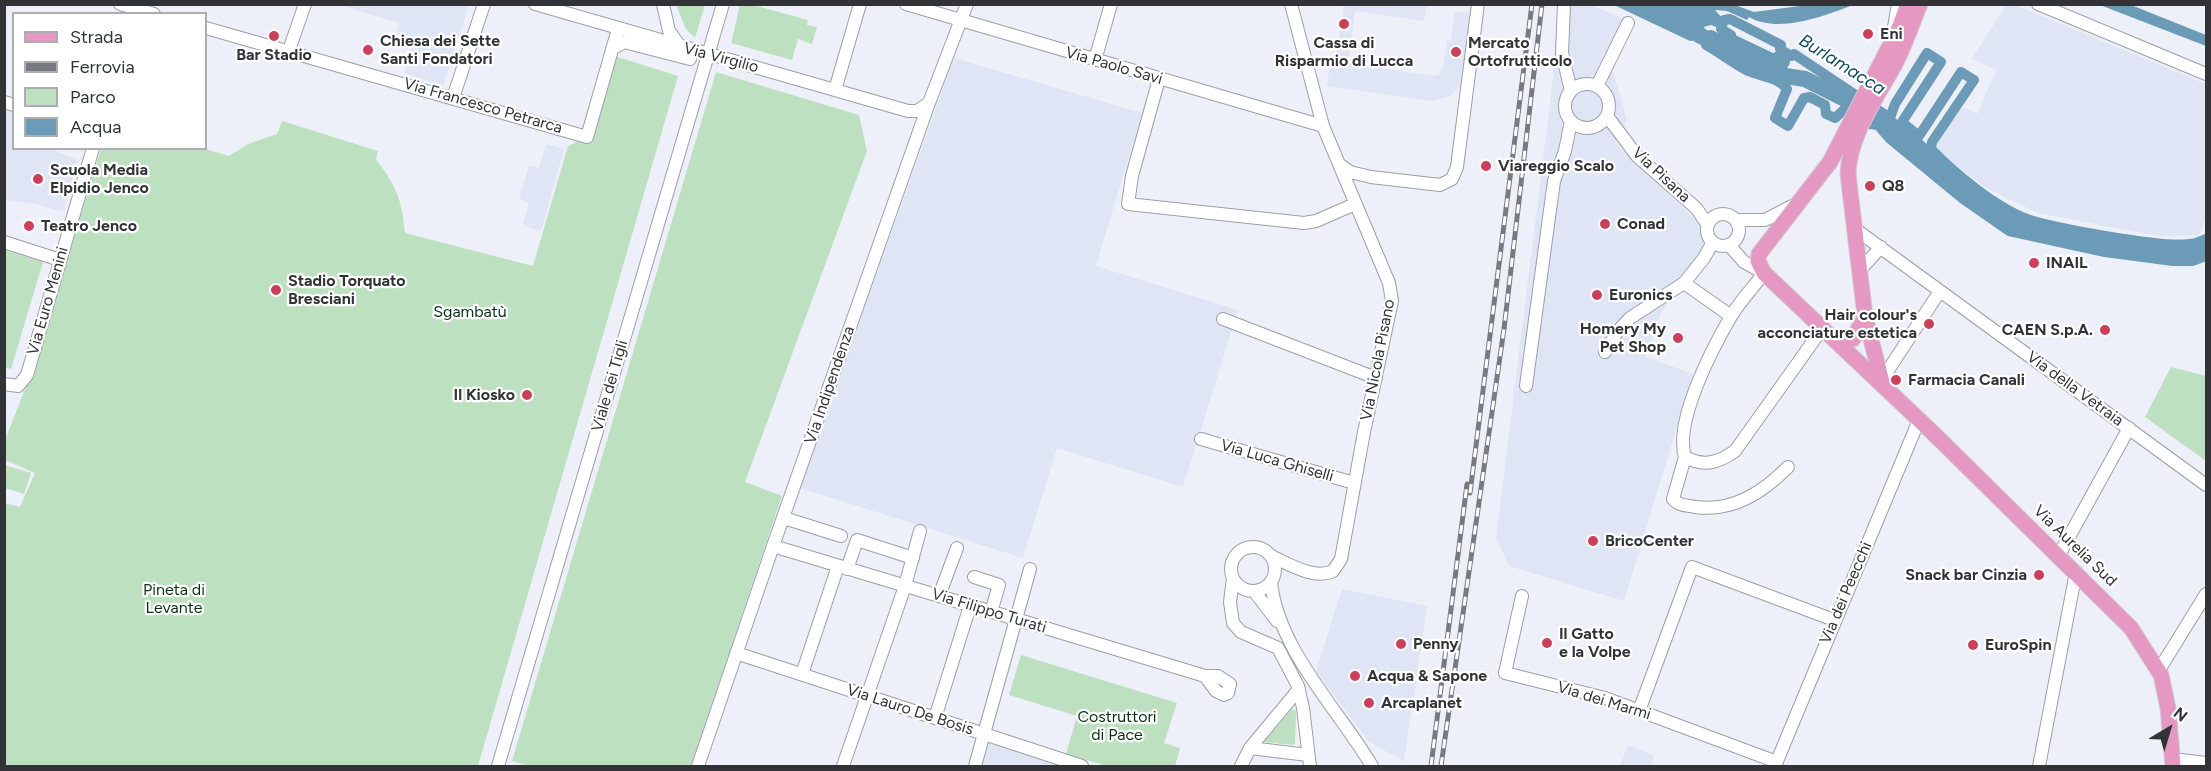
<!DOCTYPE html>
<meta charset="utf-8">
<style>
body{margin:0}
#map{position:relative;width:2211px;height:771px;overflow:hidden;background:#edf0f8;font-family:Figtree,sans-serif}
canvas{display:block}
.frame{position:absolute;inset:0;border:6px solid #313336;pointer-events:none}
.legend{position:absolute;left:12px;top:12px;width:195px;height:138px;box-sizing:border-box;background:#fff;border:2px solid #adadaf;margin:0;padding:8px 10px;list-style:none;font-size:18px;color:#313336}
.legend li{display:flex;align-items:center;gap:12px;height:30px}
.legend b{width:30px;border:2px solid #adadaf}
.north{position:absolute;left:2139px;top:699px;width:60px;height:60px;-webkit-text-stroke:4px #fff;paint-order:stroke;rotate:38deg;font-size:16px;font-weight:700;line-height:24px;text-align:center;color:#313336}
.north::after{content:'';display:block;margin:auto;width:21px;height:27px;background:#313336;clip-path:polygon(50% 0,100% 100%,50% 72%,0 100%)}
</style>
<div id="map">
<canvas width="2211" height="771"></canvas>
<div class="frame"></div>
<ul class="legend">
<li><b style="height:8px;background:#e598c2"></b>Strada</li>
<li><b style="height:8px;background:#777a7e"></b>Ferrovia</li>
<li><b style="height:16px;background:#bde0c0"></b>Parco</li>
<li><b style="height:16px;background:#6b9bb6"></b>Acqua</li>
</ul>
<div class="north">N</div>
</div>
<script>
const ctx = document.querySelector('canvas').getContext('2d');
ctx.lineJoin = 'round';
function fill(path, color) { ctx.fillStyle = color; ctx.fill(path, 'evenodd'); }
function stroke(path, color, width, dash) { ctx.strokeStyle = color; ctx.lineWidth = width; ctx.lineCap = dash ? 'butt' : 'round'; ctx.setLineDash(dash || []); ctx.stroke(path); }
function drawText(font, color, halo, rows, align = 'center') {
  ctx.font = font + ' Figtree,sans-serif'; ctx.lineWidth = 4.5; ctx.setLineDash([]); ctx.textBaseline = 'middle'; ctx.strokeStyle = halo; ctx.fillStyle = color; for (const [text, x, y, turn = 0] of rows) {
    ctx.save(); ctx.translate(x, y); ctx.rotate((+turn || 0) * Math.PI / 180); ctx.textAlign = isNaN(turn) ? turn : align; if (halo) ctx.strokeText(text, 0, 0); ctx.fillText(text, 0, 0); ctx.restore();
  }
}
fill(new Path2D(`
 M339 5H469L443 86 404 73 414 40 396 33 399 23Z
 M1344 5H1427L1424 21 1355 11 1348 63 1433 76 1438 75 1443 69 1447 40 1451 41 1455 11 1473 14 1463 84 1450 96 1431 101 1327 86 1330 66H1335Z
 M1558 5H1590L1631 22 1613 71 1627 120 1615 143 1703 227 1704 251 1661 313 1646 357 1693 374 1624 601 1509 566 1496 538 1553 79Z
 M2006 5H2015L2206 84V217L2199 235 2157 236 2038 213 1988 189 1941 154 1937 145 1941 134 1963 107 1977 114 1996 70 1972 59Z
 M954 58 1142 113 1096 266 1238 310 1183 487 1057 448 1023 558 800 488Z
 M5 110 13 112 14 148 56 149 55 151 78 159 63 212 35 204 5 200Z
 M546 144 564 149 541 231 523 226 529 202 519 199 529 165 539 168Z
 M1342 589 1427 606 1404 761 1369 742 1316 671Z
 M990 741 1065 766H983Z
 M1628 745 1654 756 1650 766H1620Z`), '#dfe5f4');
fill(new Path2D(`
 M676 5H705L695 38 686 29Z
 M740 5H753L808 20 807 25 817 27 812 44 798 39 792 60 731 43Z
 M605 53 678 76 478 766H5L4 503 20 507 35 473 5 460V440L31 374 101 149H205L229 156 248 144 277 134 282 121 378 151 376 159C396 186 402 199 405 233L533 266 568 146 579 141Z
 M716 72 859 115 867 151 745 482 782 496 691 766H529L512 761Z
 M5 250 43 262 11 369 5 367Z
 M2171 367 2206 376V461L2145 417Z
 M5 465 31 473 24 494 5 488Z
 M1021 655 1177 703 1164 743 1180 748 1175 766H1107L1066 754 1077 716 1009 695Z
 M1292 709 1296 711 1295 745 1264 742Z`), '#bde0c0');
fill(new Path2D(`
 M1614 5H1735L1754 12 1807 5H1853C1824 16 1778 34 1749 17L1747 20 1727 11 1715 10 1724 20 1721 29 1711 25 1704 27 1706 32 1711 35 1706 45 1696 40 1690 41Z
 M2100 5H2131L2206 35V46Z`), '#6b9bb6');
stroke(new Path2D(`
 M2206 239C2201 241 2195 244 2189 244 2162 248 2054 228 2027 219 1995 207 1954 173 1931 149L1932 142 1974 80 1961 72 1919 136 1902 122 1941 62 1927 53 1895 104 1890 118 1794 54 1791 56 1780 49 1781 45 1730 19 1724 20 1721 29 1731 35 1730 38 1774 59 1776 57 1785 62 1781 68 1770 66 1711 35 1706 45C1720 53 1733 63 1748 71 1762 77 1776 76 1787 89L1775 118 1788 126 1804 98 1810 97 1825 105 1826 114 1835 118 1846 108 1870 124 1878 125 1890 139 1963 199 2009 231 2105 252 2173 261H2192L2206 256`), '#6b9bb6', 10);
stroke(new Path2D(`
 M1667 4 1699 35 1779 75 1805 79 1881 117 1987 203 2015 222 2072 235 2163 248 2190 250 2206 245`), '#6b9bb6', 16);
const minor = new Path2D(`
 M120 4 154 14
 M535 4 908 111H917L929 103
 M663 4 669 31 682 49
 M906 4 1323 126
 M1564 4 1562 53 1571 91
 M2038 4 2206 74
 M1894 27 1898 4
 M206 28 587 137 618 29
 M612 49 624 42 690 59
 M288 53 305 4
 M1095 60 1111 4
 M1159 79 1132 176 1128 204 1304 223 1316 221 1355 204
 M1565 106a22 22 0 1 1 44 0a22 22 0 1 1-44 0Z
 M1597 86 1628 23
 M835 90 860 4
 M453 98 484 4
 M4 102 14 105
 M1607 116 1637 156 1696 208 1708 225
 M1339 164 1350 172 1371 177 1440 185 1452 179 1457 167 1478 4
 M1707 230a16 16 0 1 1 32 0a16 16 0 1 1-32 0Z
 M1735 220H1765L1792 206
 M1855 229 2206 485
 M4 242 60 260
 M1860 270 1881 247
 M1684 283 1731 316
 M1223 319 1376 378
 M1605 352 1617 332 1630 318 1684 283 1704 258 1713 242
 M1881 381 1940 291
 M4 384 18 386 27 375 93 148
 M1526 386 1554 181 1565 151 1571 121
 M1201 439 1354 483
 M1685 457C1674 422 1712 349 1730 318 1739 302 1753 288 1764 273L1744 262 1729 245
 M1685 457C1704 467 1718 463 1735 451L1822 329
 M1685 457 1673 499C1679 506 1686 505 1695 507 1733 512 1762 493 1788 467
 M784 518 841 536
 M773 546 1205 676H1218L1230 684 1228 693 1224 695 1216 691 1205 676
 M1231 569a22 22 0 1 1 44 0a22 22 0 1 1-44 0Z
 M2059 555 2129 428
 M1271 556C1289 564 1314 580 1333 571L1341 559 1364 432 1392 301 1389 283 1323 126 1291 4
 M847 569 857 540 913 558
 M974 577 999 585 991 612
 M1233 579 1230 602 1233 623 1241 632 1278 648 1298 686 1303 708 1310 766
 M1271 582C1278 650 1339 710 1372 766
 M1254 591 1277 621
 M939 596 957 548
 M1522 596 1505 673 1605 698 1777 762
 M736 653 1082 766
 M2159 670 2206 594
 M802 674 838 566
 M1639 711 1692 567 1834 620
 M935 718 970 606
 M1250 748 1308 755
 M2172 759 2206 763
 M498 766 723 4
 M698 766 773 546 929 103 967 4
 M843 766 905 586 920 531
 M975 766 1030 569
 M1241 766 1250 748 1299 689
 M1775 766 1919 420
 M2039 766 2076 572`);
const major = new Path2D(`
 M1908 4 1900 26 1830 162 1759 254 1758 261 1764 273 1933 433 2131 628 2161 675 2168 708 2173 766
 M1865 316 1883 386
 M1829 335 1844 340 1853 339 1865 316 1848 174C1849 134 1879 95 1897 60 1906 42 1912 23 1920 4`);
stroke(minor, '#9c9fa7', 14);
stroke(major, '#cececf', 17);
stroke(minor, '#fff', 12);
stroke(major, '#e598c2', 15);
const rail = new Path2D(`
 M1470 493 1532 4
 M1431 766 1467 484
 M1441 766 1504 329 1542 4`);
stroke(rail, '#777a7e', 5);
stroke(rail, '#fff', 3, [9]);
for (const [x, y, r, color] of [
 [1344,24,6,"#ce3e59"],
 [1868,34,6,"#ce3e59"],
 [274,36,6,"#ce3e59"],
 [368,50,6,"#ce3e59"],
 [1456,52,6,"#ce3e59"],
 [1486,166,6,"#ce3e59"],
 [38,179,6,"#ce3e59"],
 [1870,186,6,"#ce3e59"],
 [1605,224,6,"#ce3e59"],
 [29,226,6,"#ce3e59"],
 [2034,263,6,"#ce3e59"],
 [276,290,6,"#ce3e59"],
 [1597,295,6,"#ce3e59"],
 [1929,324,6,"#ce3e59"],
 [2105,330,6,"#ce3e59"],
 [1678,338,6,"#ce3e59"],
 [1896,380,6,"#ce3e59"],
 [527,395,6,"#ce3e59"],
 [1593,541,6,"#ce3e59"],
 [2039,575,6,"#ce3e59"],
 [1547,643,6,"#ce3e59"],
 [1401,644,6,"#ce3e59"],
 [1973,645,6,"#ce3e59"],
 [1355,676,6,"#ce3e59"],
 [1369,703,6,"#ce3e59"]
]) { const dot = new Path2D(); dot.arc(x, y, r, 0, 2 * Math.PI); ctx.fillStyle = color; ctx.fill(dot); stroke(dot, '#fff', 2); }
drawText('bold 16px', '#313336', '#fff', [
 ["Eni",1880,34],
 ["Chiesa dei Sette",380,41],
 ["Santi Fondatori",380,59],
 ["Cassa di",1344,43,"center"],
 ["Risparmio di Lucca",1344,61,"center"],
 ["Mercato",1468,43],
 ["Ortofrutticolo",1468,61],
 ["Bar Stadio",274,55,"center"],
 ["Viareggio Scalo",1498,166],
 ["Scuola Media",50,170],
 ["Elpidio Jenco",50,188],
 ["Q8",1882,186],
 ["Conad",1617,224],
 ["Teatro Jenco",41,226],
 ["INAIL",2046,263],
 ["Stadio Torquato",288,281],
 ["Bresciani",288,299],
 ["Euronics",1609,295],
 ["Hair colour's",1917,315,"right"],
 ["acconciature estetica",1917,333,"right"],
 ["Homery My",1666,329,"right"],
 ["Pet Shop",1666,347,"right"],
 ["CAEN S.p.A.",2093,330,"right"],
 ["Farmacia Canali",1908,380],
 ["Il Kiosko",515,395,"right"],
 ["BricoCenter",1605,541],
 ["Snack bar Cinzia",2027,575,"right"],
 ["Il Gatto",1559,634],
 ["e la Volpe",1559,652],
 ["Penny",1413,644],
 ["EuroSpin",1985,645],
 ["Acqua & Sapone",1367,676],
 ["Arcaplanet",1381,703]
], 'left');
drawText('16px', '#313336', '#fff', [
 ["Via Virgilio",721,58,15],
 ["Via Paolo Savi",1114,66,16],
 ["Via Francesco Petrarca",483,106,16],
 ["Via Pisana",1661,175,43],
 ["Via Euro Menini",48,301,-74],
 ["Via Nicola Pisano",1378,360,-79],
 ["Via Indipendenza",830,385,-71],
 ["Viale dei Tigli",610,386,-74],
 ["Via della Vetraia",2075,389,36],
 ["Via Luca Ghiselli",1277,461,16],
 ["Via Aurelia Sud",2075,546,44],
 ["Via dei Peecchi",1846,593,-67],
 ["Via Filippo Turati",989,611,17],
 ["Via dei Marmi",1604,701,17],
 ["Via Lauro De Bosis",910,710,18]
]);
drawText('16px', '#063310', '#fff', [
 ["Sgambatù",470,312],
 ["Pineta di",174,590],
 ["Levante",174,608],
 ["Costruttori",1117,717],
 ["di Pace",1117,735]
]);
drawText('italic 18px', '#084966', '#fff', [
 ["Burlamacca",1842,65,32]
]);
</script>
